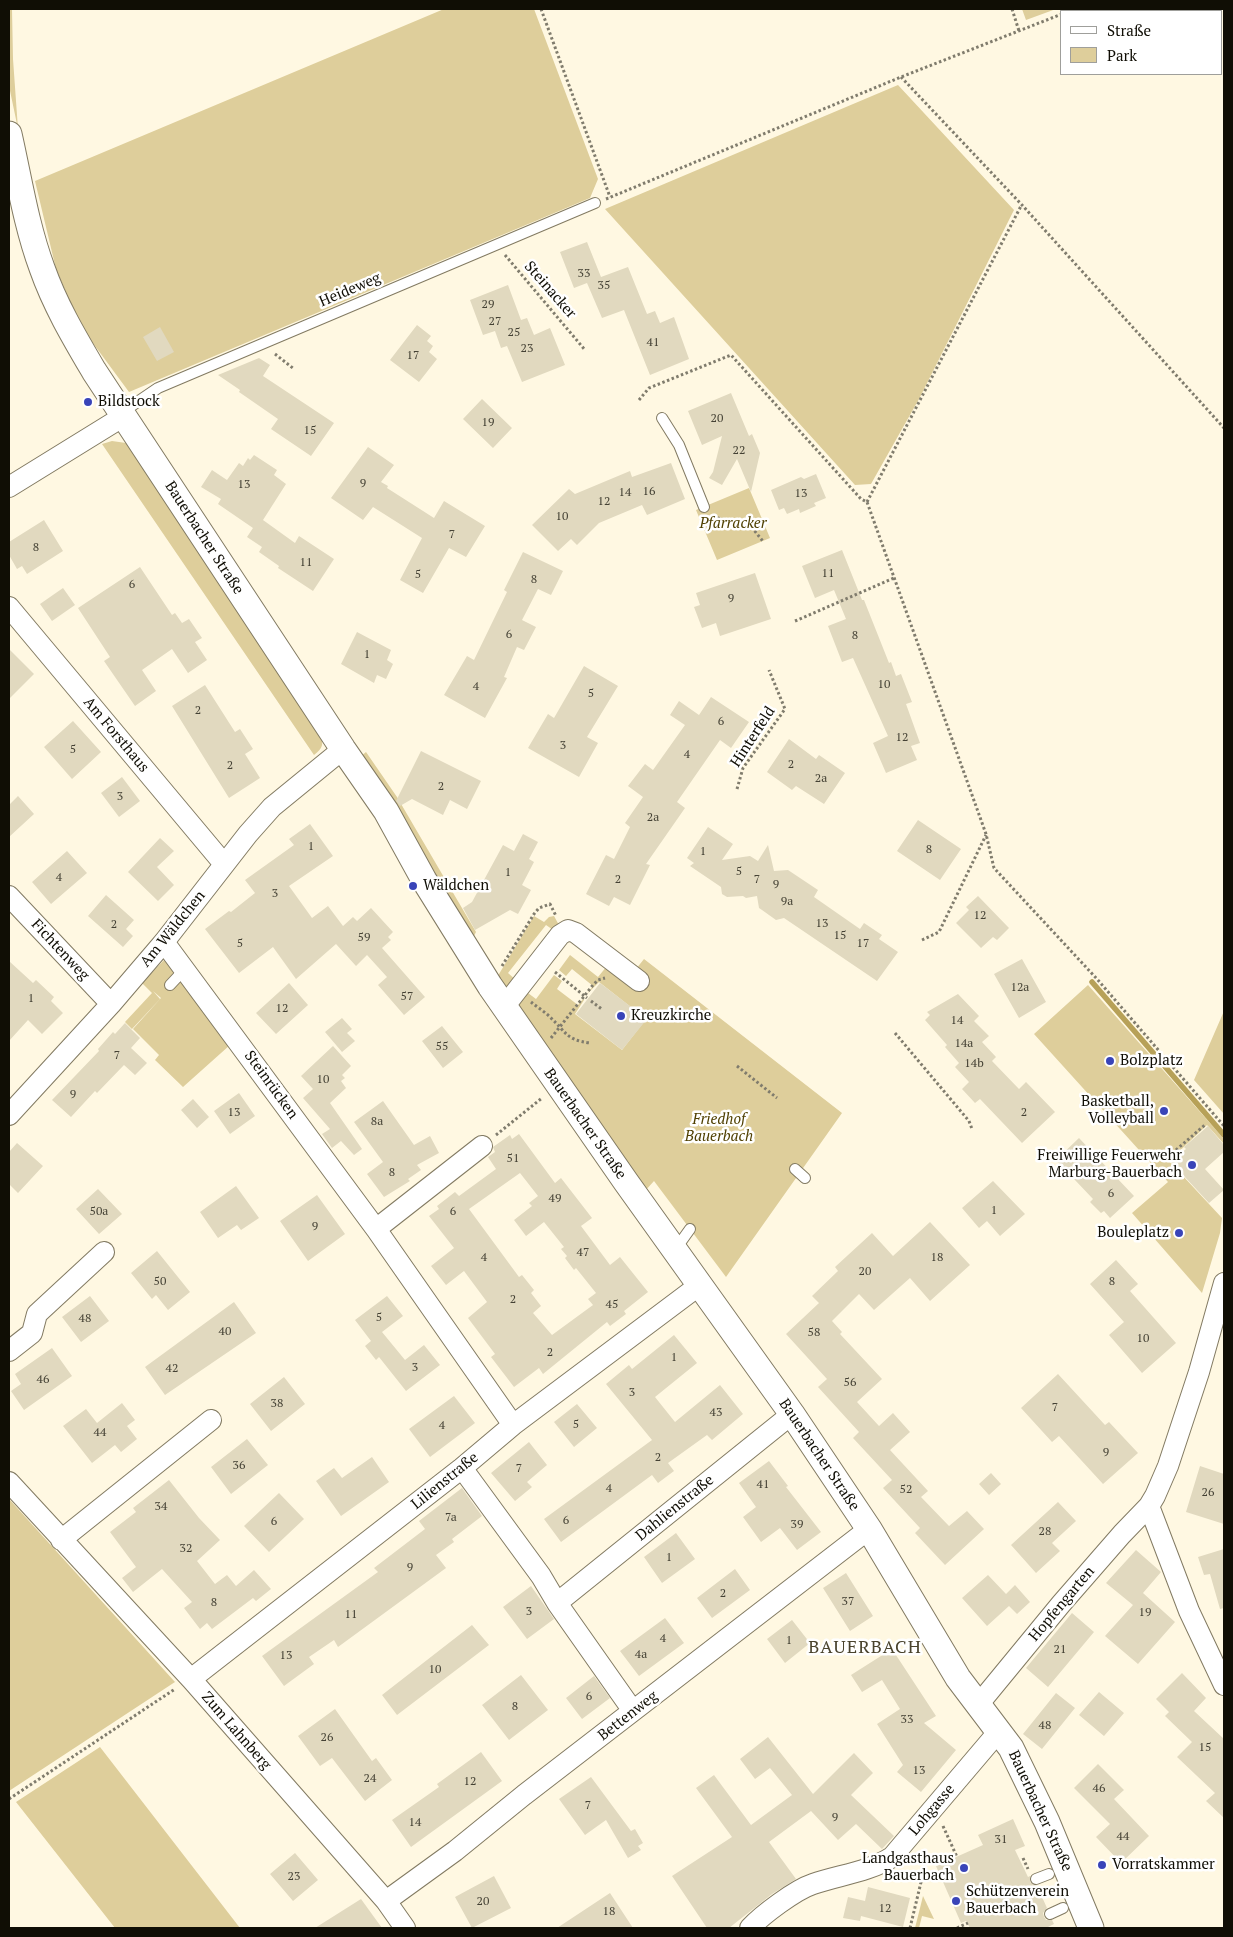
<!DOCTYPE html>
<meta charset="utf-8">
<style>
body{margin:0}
#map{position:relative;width:1233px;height:1937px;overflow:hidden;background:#fff8e2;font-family:"PT Serif",serif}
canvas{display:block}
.frame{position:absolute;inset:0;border:10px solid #100e05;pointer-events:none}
.legend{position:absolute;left:1060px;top:10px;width:162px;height:65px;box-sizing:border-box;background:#fff;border:1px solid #9f9f9b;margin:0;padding:6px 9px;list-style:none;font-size:15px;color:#100e05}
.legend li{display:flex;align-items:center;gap:10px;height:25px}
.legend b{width:25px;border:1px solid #9f9f9b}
</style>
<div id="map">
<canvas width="1233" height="1937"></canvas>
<div class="frame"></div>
<ul class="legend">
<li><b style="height:6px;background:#fff"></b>Straße</li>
<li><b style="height:14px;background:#dece9b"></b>Park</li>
</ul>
</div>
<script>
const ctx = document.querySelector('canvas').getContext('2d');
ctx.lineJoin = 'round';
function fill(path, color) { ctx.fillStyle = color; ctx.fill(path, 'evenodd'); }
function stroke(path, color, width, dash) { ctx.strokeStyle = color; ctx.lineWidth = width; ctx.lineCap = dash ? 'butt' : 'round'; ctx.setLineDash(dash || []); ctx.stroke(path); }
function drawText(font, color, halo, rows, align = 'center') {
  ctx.font = font + ' "PT Serif",serif'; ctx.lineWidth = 5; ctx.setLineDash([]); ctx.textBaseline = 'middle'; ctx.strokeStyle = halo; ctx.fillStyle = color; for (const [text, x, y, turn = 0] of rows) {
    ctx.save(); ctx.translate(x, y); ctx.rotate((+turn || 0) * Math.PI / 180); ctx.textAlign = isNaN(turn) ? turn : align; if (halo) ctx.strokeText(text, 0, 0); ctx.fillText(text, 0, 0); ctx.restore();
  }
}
fill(new Path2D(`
 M9 9H12L13 59 18 129 9 86Z
 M444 9H534L598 179 590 198 129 392 81 327 56 269 35 181Z
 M1022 9H1056L1026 20Z
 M898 85 1014 210 919 399 871 484 855 485 605 209Z
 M112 441 126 443 134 448 320 735C324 744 323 748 314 755L102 444Z
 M749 488 770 538 717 560 696 510Z
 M366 752 397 797 476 932 473 938 360 757Z
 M534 916 544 922 549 917 554 916 560 927 556 932 546 925 508 973 517 981 508 987H503L496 979Z
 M570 955 598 977 607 966 636 969 644 959 842 1113 726 1277 654 1181 645 1191 516 1002 524 990 536 999 554 975 562 981 557 989 578 1005 583 999 584 1000 575 1014 622 1050 646 1019 599 982 587 994 593 986 572 969 566 976 559 970Z
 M165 959 230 1045 183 1087 155 1060 159 1055 133 1029 161 998 153 991 160 999 132 1029 125 1022 152 993 142 983Z
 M1088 985 1224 1139V1144L1207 1125 1169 1161 1222 1218 1220 1233 1202 1293 1132 1213 1168 1182 1034 1034Z
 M1224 1011V1114L1194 1080Z
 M9 1499 175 1682 9 1791Z
 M100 1747 240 1928H115L16 1802Z
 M923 1896 934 1919 922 1916 919 1928H915Z`), '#dece9b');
stroke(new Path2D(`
 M1092 982 1224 1135`), '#b7a158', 5.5);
fill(new Path2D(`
 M587 242 601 277 628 267 647 314 655 311 660 323 674 317 689 359 650 375 624 310 602 318 587 283 574 288 560 252Z
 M508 285 521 320 527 318 534 335 550 328 565 365 522 382 507 346 501 348 495 331 483 335 470 300Z
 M417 325 431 336 427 341 433 346 429 352 437 359 419 382 390 360Z
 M160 327 174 352 157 361 143 337Z
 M259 358 270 365 263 376 334 423 311 456 271 429 278 419 239 392 240 390 218 375Z
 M731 393 749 436 752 434 760 453 751 492 737 459 722 485 709 478 713 472 722 436 702 445 688 411Z
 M482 399 512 428 493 448 463 419Z
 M368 447 394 465 381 482 388 486 387 488 434 518 444 501 485 526 466 557 449 548 423 593 400 580 422 538 373 507 363 520 331 498Z
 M254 455 277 470 274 475 286 484 263 520 295 543 299 536 334 559 313 591 278 568 279 566 259 552 262 547 247 537 253 528 218 504 221 499 201 487 212 470 227 480 239 463 243 466 248 458 250 460Z
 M671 463 685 499 647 515 642 505 599 523 577 545 571 539 558 551 532 525 569 489 575 494 630 471 632 477Z
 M816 474 826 498 814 503 816 506 800 513 799 509 787 514 784 508 779 510 771 490 801 477 804 479Z
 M44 520 63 551 27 574 22 566 17 569 9 555V542Z
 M842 550 862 600H864L889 663 891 662 896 676 901 674 912 702 906 704 920 743 911 746 917 760 886 773 873 743 888 736 853 658 842 662 828 626 846 619 834 590 815 598 802 566Z
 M523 552 563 571 551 595 538 589 522 620 536 627 524 650 517 647 504 677 507 678 485 718 444 695 467 656 474 660 507 592 504 590Z
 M140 567 172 615 175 613 182 623 189 619 202 638 195 642 207 660 188 673 172 649 142 670 156 691 135 706 104 661 110 657 78 608Z
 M755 573 771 619 720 636 716 623 702 628 694 607 700 605 696 593Z
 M63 588 75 605 52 621 40 604Z
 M357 632 391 650 387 660 393 664 386 679 377 675 374 683 341 664Z
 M9 649 34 674 9 699Z
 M584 666 618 686 587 737 598 743 579 777 528 748 548 714 554 718Z
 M205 685 235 732 240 729 253 749 245 754 260 778 229 798 172 706Z
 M711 697 749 722 731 748 720 740 677 802 685 808 646 864 650 865 630 905 614 897 609 906 586 894 606 855 614 859 630 827 625 823 643 797 628 786 645 764 653 770 685 725 670 715 679 701 699 715Z
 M73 721 101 752 72 779 44 747Z
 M789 739 816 759 819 755 845 773 824 804 796 786 792 790 767 772Z
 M421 751 481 781 467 809 450 800 443 815 412 799 400 806 396 801Z
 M122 777 140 801 119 817 101 793Z
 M18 796 34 814 9 837V805Z
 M918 820 961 849 940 880 897 851Z
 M310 824 333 856 289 886 312 918 328 906 343 926 353 917 357 921 371 908 393 932 388 937 391 940 382 948 425 997 404 1015 378 985 387 977 367 955 356 966 336 944 296 979 273 947 239 973 205 929 229 911 231 912 255 893 245 880 294 845 289 839Z
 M708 827 733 844 722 860 750 856 758 861 768 845 774 871 788 870 818 890 814 897 860 929 864 923 882 935 879 939 898 952 877 981 784 918 776 920 762 910 759 908 757 896 746 898 743 896 727 897 722 894 721 887 690 866 694 863 687 858Z
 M523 834 538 842 529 859 534 862 522 885 531 890 518 914 510 910 475 930 463 908 472 902 503 845 514 851Z
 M160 838 174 851 157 867 174 885 158 901 128 872Z
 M67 851 87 873 51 904 32 882Z
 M106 895 134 920 126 929 133 936 123 947 88 916Z
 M978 896 1009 928 997 940 993 937 981 948 956 923 969 910 966 907Z
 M1022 959 1046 1002 1019 1018 994 974Z
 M9 961 33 983 36 980 54 997 51 1001 63 1013 42 1034 28 1020 9 1041Z
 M289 983 308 1005 276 1034 256 1013Z
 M600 983 647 1019 622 1050 576 1014Z
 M958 994 979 1016 974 1021 989 1036 982 1042 996 1057 992 1061 1019 1089 1026 1082 1055 1112 1022 1143 980 1099 975 1103 962 1089 969 1082 955 1067 959 1063 945 1047 947 1045 925 1020 930 1015 927 1012Z
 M342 1018 352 1029 347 1033 355 1041 342 1052 325 1032Z
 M125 1023 140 1038 131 1048 147 1063 135 1075 124 1065 97 1093 95 1091 71 1117 52 1100 99 1051 98 1049 113 1032 115 1034Z
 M442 1026 463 1052 443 1068 422 1041Z
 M333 1046 351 1066 342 1075 345 1078 341 1081 346 1088 330 1103 362 1149 354 1155 341 1141 332 1148 322 1134 330 1129 303 1098 313 1089 301 1076Z
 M239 1093 255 1116 230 1134 214 1111Z
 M193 1099 209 1117 197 1128 181 1110Z
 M383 1101 414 1145 430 1136 439 1153 417 1165 421 1170 408 1179 410 1181 384 1197 367 1174 383 1162 354 1122Z
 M1208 1126 1224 1145V1152L1205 1169 1224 1190 1209 1203 1171 1162 1186 1149 1184 1147Z
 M519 1134 555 1183 561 1178 592 1218 581 1226 610 1265 620 1257 648 1292 624 1311 626 1314 610 1326 607 1322 543 1374 539 1368 514 1387 491 1357 495 1354 468 1318 487 1302 464 1271 446 1285 431 1266 454 1248 429 1216 439 1209 437 1206 455 1192 459 1196 496 1169 488 1157 495 1152 493 1147 510 1135 512 1139ZM520 1173 538 1196 529 1203 532 1206 514 1220 526 1236 544 1222 564 1247 561 1249 567 1256 565 1258 574 1270 576 1268 596 1293 588 1299 593 1305 552 1335 533 1313 541 1306 531 1293 534 1290 522 1275 519 1277 469 1209Z
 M1079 1138 1134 1196 1110 1218 1104 1211 1101 1213 1090 1202 1093 1199 1056 1160Z
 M17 1143 43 1166 18 1193 9 1184V1152Z
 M993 1181 1025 1214 1000 1236 987 1221 979 1228 962 1208Z
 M236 1186 259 1218 241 1230 237 1225 218 1238 200 1212Z
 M98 1189 122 1214 99 1234 76 1209Z
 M317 1195 345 1234 308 1261 280 1221Z
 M930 1222 970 1265 930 1301 910 1278 874 1310 859 1294 832 1321 842 1332 840 1334 882 1379 857 1402 879 1426 893 1413 910 1432 890 1450 928 1491 921 1497 949 1526 967 1511 984 1529 945 1565 915 1533 920 1528 883 1488 892 1480 853 1438 859 1432 818 1387 827 1379 786 1334 819 1303 812 1296 838 1271 835 1267 872 1233 893 1256Z
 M157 1251 190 1292 168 1310 156 1295 152 1299 131 1273Z
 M1116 1260 1138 1284 1130 1291 1176 1343 1142 1373 1109 1335 1124 1322 1090 1284Z
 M90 1296 109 1321 81 1342 62 1317Z
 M387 1296 403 1316 382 1332 405 1360 424 1345 440 1365 406 1391 379 1357 376 1360 365 1346 371 1341 355 1320Z
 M234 1302 256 1333 165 1395 145 1367Z
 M674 1335 697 1363 655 1397 675 1422 720 1385 743 1414 712 1440 707 1435 668 1463 674 1471 658 1483 652 1475 561 1542 544 1519 652 1440 606 1384 629 1365 632 1369Z
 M52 1348 72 1376 24 1410 11 1391 21 1384 15 1374Z
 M1058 1374 1105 1425 1109 1422 1138 1453 1103 1484 1059 1436 1052 1442 1021 1408Z
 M284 1377 305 1404 271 1431 250 1404Z
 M454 1396 475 1423 430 1457 409 1429Z
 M122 1403 135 1420 127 1426 137 1439 121 1452 115 1445 92 1463 63 1426 86 1409 97 1423Z
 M577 1404 597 1428 574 1447 554 1422Z
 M247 1439 268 1465 231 1494 211 1467Z
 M529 1442 547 1465 527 1482 532 1487 515 1501 491 1473Z
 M372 1457 389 1482 341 1516 316 1481 334 1468 342 1478Z
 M769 1461 788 1486 786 1487 821 1532 797 1550 780 1528 761 1542 743 1517 756 1507 739 1483Z
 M1200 1466 1224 1474V1524L1186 1512Z
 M991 1473 1001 1484 989 1495 979 1484Z
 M169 1480 199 1518 220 1540 197 1561 215 1584 227 1575 236 1586 254 1570 271 1589 256 1601 253 1598 212 1629 207 1623 200 1629 184 1608 192 1602 162 1569 133 1592 122 1578 136 1567 110 1532 136 1512 133 1508Z
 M462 1488 482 1516 452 1539 454 1542 436 1555 446 1568 338 1647 334 1640 309 1657 314 1664 284 1686 262 1656 378 1572 374 1568 425 1529 419 1521Z
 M279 1493 304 1519 269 1552 244 1526Z
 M1058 1502 1076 1521 1052 1543 1060 1551 1036 1573 1011 1545Z
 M676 1533 695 1559 662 1583 644 1557Z
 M1224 1549V1608L1220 1609 1210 1574 1204 1575 1198 1557Z
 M1136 1550 1161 1572 1143 1593 1175 1622 1138 1664 1105 1636 1133 1605 1106 1583Z
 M735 1569 750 1590 712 1618 697 1598Z
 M846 1573 873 1616 850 1631 823 1588Z
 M988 1575 1006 1594 1015 1585 1030 1602 1017 1614 1009 1606 987 1626 962 1598Z
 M531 1586 554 1619 527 1639 503 1607Z
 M1072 1613 1094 1632 1048 1687 1026 1668Z
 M665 1618 684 1643 639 1676 620 1651Z
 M792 1620 810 1643 785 1663 767 1639Z
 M472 1625 489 1645 397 1715 382 1695Z
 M892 1649 936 1716 924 1723 956 1750 921 1792 897 1772 903 1765 877 1724 900 1709 882 1680 862 1692 851 1675Z
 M1182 1673 1206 1698 1194 1711 1224 1739V1818L1206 1801 1215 1793 1177 1757 1192 1742 1165 1716 1169 1712 1156 1699Z
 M521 1675 548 1710 509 1740 482 1705Z
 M594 1676 610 1698 582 1719 566 1698Z
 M1099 1692 1124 1713 1104 1736 1079 1715Z
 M1056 1693 1075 1708 1042 1749 1023 1734Z
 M335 1709 372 1761 376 1758 392 1780 365 1801 332 1758 320 1766 298 1736Z
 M768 1737 813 1794 854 1753 873 1773 851 1795 894 1836 882 1849 856 1824 838 1840 811 1811 769 1842 796 1879 772 1894 729 1928H707L672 1876 732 1837 696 1788 714 1775 751 1825 792 1795 770 1768 755 1779 740 1759Z
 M481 1752 502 1781 411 1847 392 1820 439 1787 437 1784Z
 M1098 1764 1124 1790 1114 1799 1149 1836 1121 1863 1096 1837 1110 1824 1074 1788Z
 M591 1777 631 1831 635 1829 643 1843 638 1846 641 1850 628 1858 606 1820 585 1835 559 1799Z
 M1013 1819 1025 1846 1015 1850 1028 1877 1030 1876V1882L1037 1886 1047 1908 1043 1913 1044 1917 1046 1920H1052L1054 1924 1046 1928H970L966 1921 961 1923 936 1866 983 1845 978 1835Z
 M295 1853 318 1880 293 1901 270 1874Z
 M494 1876 511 1908 472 1928 455 1897Z
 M868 1887 910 1898 903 1927 861 1916 860 1921 843 1918 848 1897 865 1901Z
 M610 1893 633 1928H557Z
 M361 1899 382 1928H315Z`), '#e1d9bf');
const service = new Path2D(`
 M124 416 130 407 158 388 595 203
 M662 418 679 445 704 507
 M170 985 184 970
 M795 1169 805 1178
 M675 1250 690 1229
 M1036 1879 1049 1874
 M1050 1914 1063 1908`);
const minor = new Path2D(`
 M9 487 124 416
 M9 607 224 864
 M9 896 111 1004
 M164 942 376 1229 513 1425
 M504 1007 560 935 568 930 576 933 639 981
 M9 1115 111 1004 164 942 248 834 272 807 343 749
 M376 1229 482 1146
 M9 1351 32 1333 37 1314 104 1252
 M462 1468 541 1576 557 1603 633 1711
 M9 1482 191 1679 386 1901 405 1928
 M1149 1506 1189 1611 1224 1685
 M61 1540 211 1420
 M557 1603 792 1414
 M191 1679 462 1468 513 1425 701 1284
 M978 1705 1061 1604 1122 1534 1149 1506 1155 1496 1168 1466 1199 1372 1224 1283
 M386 1901 455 1851 524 1795 869 1529
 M750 1928C762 1915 795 1890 813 1884 839 1875 869 1872 892 1857L999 1731`);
const tertiary = new Path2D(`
 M9 134C19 178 26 225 42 268 55 305 74 337 94 371L343 749 386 811 424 880 490 986 626 1182 792 1414 869 1529 958 1678 1011 1748 1047 1822 1091 1928`);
stroke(service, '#827a62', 12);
stroke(minor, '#827a62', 22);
stroke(tertiary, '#827a62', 27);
stroke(new Path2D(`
 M541 9 610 197
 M1012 9 1019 31
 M1068 11 1074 9
 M901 77 1022 205 1224 428
 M606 199 901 77 1062 14
 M505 255 585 350
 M275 354 294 369
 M639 400 649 388 731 355 861 499 867 502 986 834 994 868 1097 979 1224 1126
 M867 502 1021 206
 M713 516C724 522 742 520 752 528 756 532 759 537 763 541
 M795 621 894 578
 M737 789 743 768 785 709 769 670
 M922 940 939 932 986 835
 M502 966 534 914 539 908 550 904 556 916
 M555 972 587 998
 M591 1001 603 1010
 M531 1002C537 1007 545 1012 550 1017 566 1032 566 1040 590 1043
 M895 1033 969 1121 972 1129
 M551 1038 593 985 598 980 605 978
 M737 1066 777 1098
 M496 1135 542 1098
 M1176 1150 1206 1124
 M9 1799 175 1689
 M943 1826 957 1857
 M1023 1858 1028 1869
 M910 1928 922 1878
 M957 1928 968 1923`), '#807c6d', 3, [2.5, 2.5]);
stroke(service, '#fff', 10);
stroke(minor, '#fff', 20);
stroke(tertiary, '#fff', 25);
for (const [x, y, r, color] of [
 [88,402,5,"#3944b8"],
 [413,886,5,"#3944b8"],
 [621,1016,5,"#3944b8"],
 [1110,1061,5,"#3944b8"],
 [1164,1111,5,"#3944b8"],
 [1192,1165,5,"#3944b8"],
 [1179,1233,5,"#3944b8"],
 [1102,1865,5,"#3944b8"],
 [964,1868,5,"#3944b8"],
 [956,1901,5,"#3944b8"]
]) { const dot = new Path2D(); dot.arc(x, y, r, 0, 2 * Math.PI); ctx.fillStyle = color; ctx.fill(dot); stroke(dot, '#fff', 2); }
drawText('12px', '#444134', null, [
 ["33",584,274],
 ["35",604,286],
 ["29",488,305],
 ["27",495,322],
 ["25",514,333],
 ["41",653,343],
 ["23",527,349],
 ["17",413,356],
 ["20",717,419],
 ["19",488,423],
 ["15",310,431],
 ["22",739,451],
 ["9",363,484],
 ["13",244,485],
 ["16",649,492],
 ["14",625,493],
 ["13",801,494],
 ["12",604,502],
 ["10",562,517],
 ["7",452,535],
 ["8",36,548],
 ["11",306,563],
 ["11",828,574],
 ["5",418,575],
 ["8",534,580],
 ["6",132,585],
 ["9",731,599],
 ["6",509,635],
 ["8",855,636],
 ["1",367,655],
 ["10",884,685],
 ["4",476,687],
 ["5",591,694],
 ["2",198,711],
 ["6",721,722],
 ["12",902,738],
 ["3",563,746],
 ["5",73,750],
 ["4",687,755],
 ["2",791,765],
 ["2",230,766],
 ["2a",821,779],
 ["2",441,787],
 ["3",120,797],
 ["2a",653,818],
 ["1",311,847],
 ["8",929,850],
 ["1",703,852],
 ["5",739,872],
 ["1",508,873],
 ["4",59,878],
 ["2",618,880],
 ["7",757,880],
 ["9",776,885],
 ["3",275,894],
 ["9a",787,902],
 ["12",980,916],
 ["13",822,924],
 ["2",114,925],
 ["15",840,936],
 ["59",364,938],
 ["5",240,944],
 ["17",863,944],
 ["12a",1020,988],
 ["57",407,997],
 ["1",31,999],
 ["12",282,1009],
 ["14",957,1021],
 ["14a",964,1044],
 ["55",442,1047],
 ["7",117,1056],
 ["14b",974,1064],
 ["10",323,1080],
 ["9",73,1095],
 ["13",234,1113],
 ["2",1024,1113],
 ["8a",377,1122],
 ["51",513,1159],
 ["8",392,1173],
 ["6",1111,1194],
 ["49",555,1199],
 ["1",994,1211],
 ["50a",99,1212],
 ["6",453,1212],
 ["9",315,1227],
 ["47",583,1253],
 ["4",484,1258],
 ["18",937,1258],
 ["20",865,1272],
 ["50",160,1282],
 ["8",1112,1282],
 ["2",513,1300],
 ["45",612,1305],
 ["5",379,1318],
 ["48",85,1319],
 ["40",225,1332],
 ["58",814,1333],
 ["10",1143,1339],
 ["2",550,1353],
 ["1",674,1358],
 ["3",415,1368],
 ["42",172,1369],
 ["46",43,1380],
 ["56",850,1383],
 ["3",632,1393],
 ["38",277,1404],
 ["7",1055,1408],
 ["43",716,1413],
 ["5",576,1425],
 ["4",442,1426],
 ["44",100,1433],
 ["9",1106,1453],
 ["2",658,1458],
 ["36",239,1466],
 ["7",519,1469],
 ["41",763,1485],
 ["4",609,1489],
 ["52",906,1490],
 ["26",1208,1493],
 ["34",161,1507],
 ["7a",451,1518],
 ["6",566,1521],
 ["6",274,1522],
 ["39",797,1525],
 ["28",1045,1532],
 ["32",186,1549],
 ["1",669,1558],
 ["9",410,1568],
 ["2",723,1594],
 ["37",848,1602],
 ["8",214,1603],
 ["3",529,1612],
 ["19",1145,1613],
 ["11",351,1615],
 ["4",663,1639],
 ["1",789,1641],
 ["21",1060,1650],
 ["4a",641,1655],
 ["13",286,1656],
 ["10",435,1670],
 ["6",589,1697],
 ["8",515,1707],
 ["33",907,1720],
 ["48",1045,1726],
 ["26",327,1738],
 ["15",1205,1748],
 ["13",919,1771],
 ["24",370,1779],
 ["12",470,1782],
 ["46",1099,1789],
 ["7",588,1806],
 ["9",835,1818],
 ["14",415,1823],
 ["44",1123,1837],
 ["31",1001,1840],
 ["23",294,1877],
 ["20",483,1902],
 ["12",885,1909],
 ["18",609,1912]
]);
drawText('15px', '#100e05', '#fff', [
 ["Heideweg",350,290,-23],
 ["Steinacker",550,290,49],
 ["Bauerbacher Straße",204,538,57],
 ["Am Forsthaus",116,735,50],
 ["Hinterfeld",753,737,-57],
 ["Am Wäldchen",173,929,-51],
 ["Fichtenweg",60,950,47],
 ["Steinrücken",271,1085,54],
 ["Bauerbacher Straße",585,1124,55],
 ["Bauerbacher Straße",819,1455,56],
 ["Lilienstraße",445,1481,-39],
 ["Dahlienstraße",675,1508,-39],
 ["Hopfengarten",1062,1604,-50],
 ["Bettenweg",628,1716,-38],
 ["Zum Lahnberg",236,1731,49],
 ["Lohgasse",932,1810,-50],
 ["Bauerbacher Straße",1040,1811,65]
]);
drawText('15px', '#100e05', '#fff', [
 ["Bildstock",98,402],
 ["Wäldchen",423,886],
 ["Kreuzkirche",631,1016],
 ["Bolzplatz",1120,1061],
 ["Basketball,",1154,1102,"right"],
 ["Volleyball",1154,1119,"right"],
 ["Freiwillige Feuerwehr",1182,1156,"right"],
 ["Marburg-Bauerbach",1182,1173,"right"],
 ["Bouleplatz",1169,1233,"right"],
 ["Landgasthaus",954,1859,"right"],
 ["Bauerbach",954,1876,"right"],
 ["Vorratskammer",1112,1865],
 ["Schützenverein",966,1892],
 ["Bauerbach",966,1909]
], 'left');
drawText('italic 15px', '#504002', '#fff', [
 ["Pfarracker",733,524],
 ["Friedhof",719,1120],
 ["Bauerbach",719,1137]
]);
ctx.letterSpacing = '1px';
drawText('18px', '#4a432d', '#fff', [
 ["BAUERBACH",865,1648]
]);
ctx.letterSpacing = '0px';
</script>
